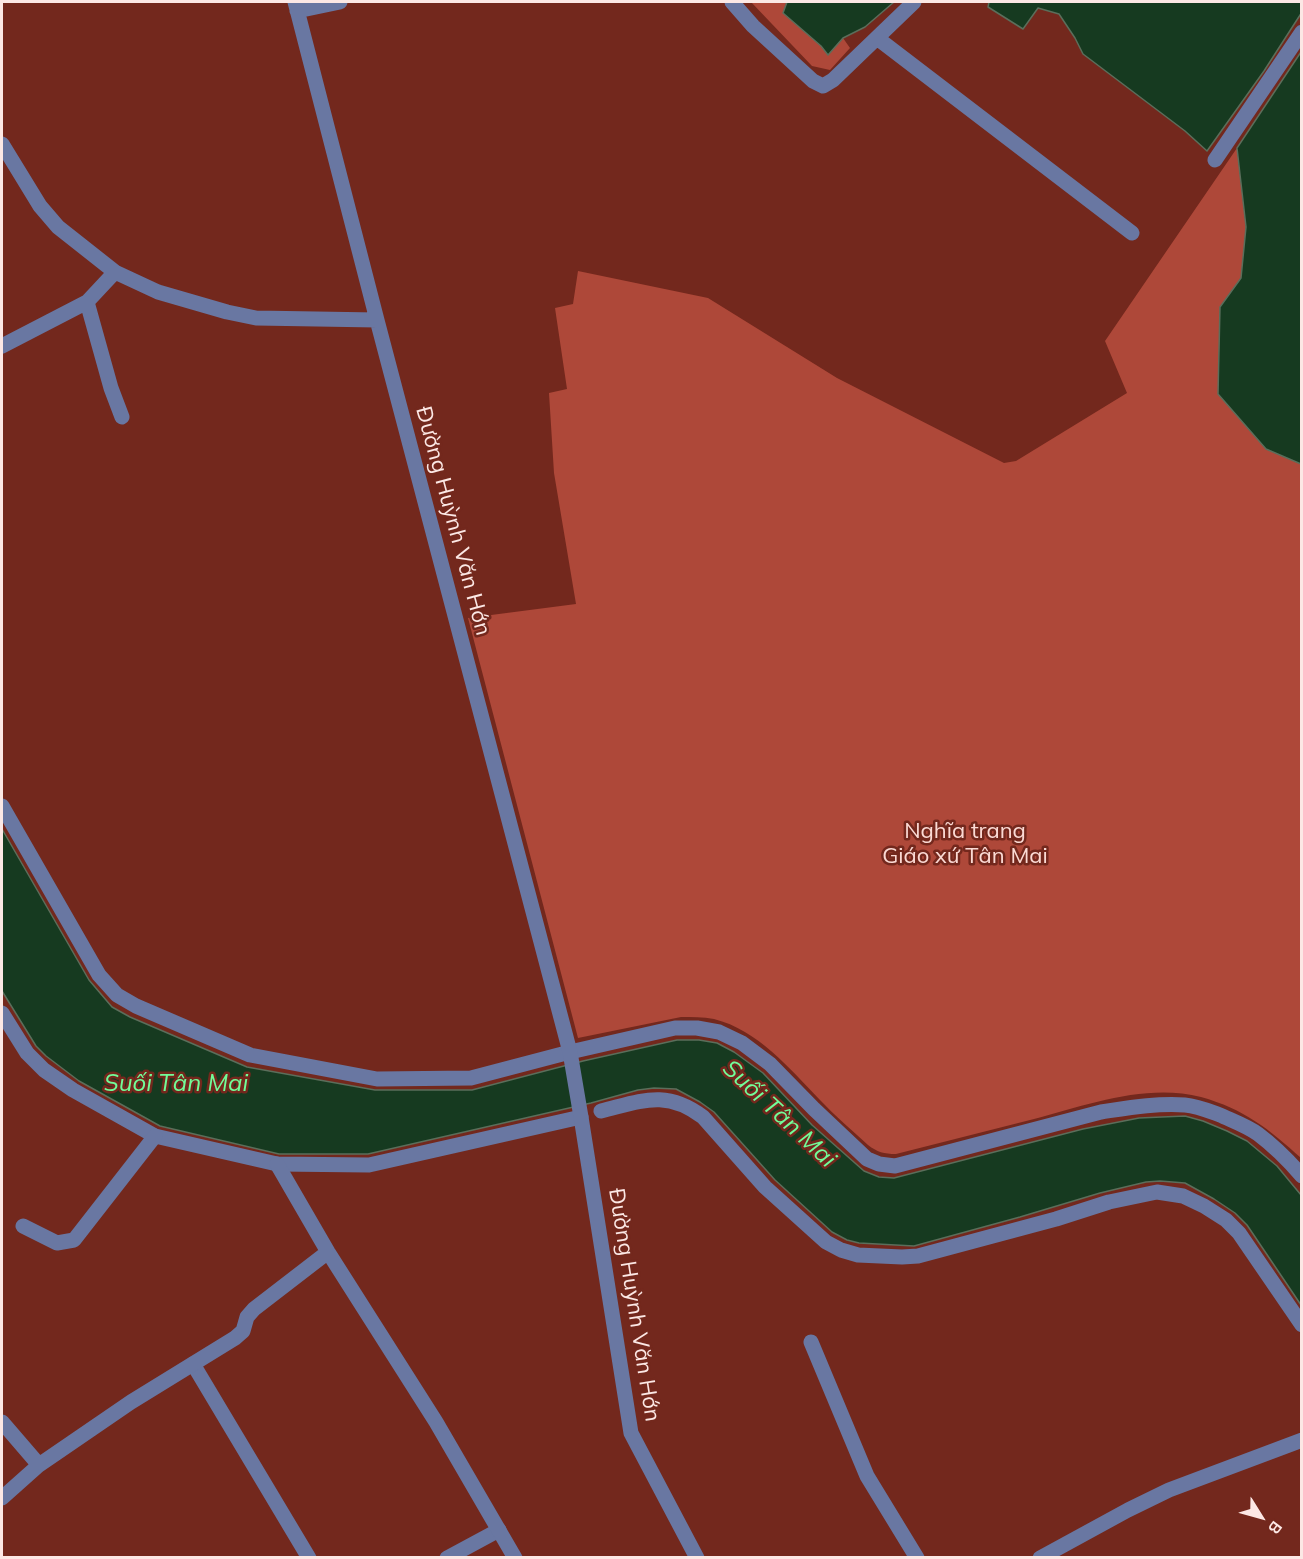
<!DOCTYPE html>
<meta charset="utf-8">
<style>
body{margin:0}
#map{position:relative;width:1303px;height:1559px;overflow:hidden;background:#73281d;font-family:Mulish,sans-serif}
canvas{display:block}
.frame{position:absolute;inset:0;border:3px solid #fce8e5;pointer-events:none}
.north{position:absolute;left:1231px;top:1487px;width:60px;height:60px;-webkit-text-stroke:4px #73281d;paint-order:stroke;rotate:127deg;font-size:16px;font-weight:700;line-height:24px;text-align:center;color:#fce8e5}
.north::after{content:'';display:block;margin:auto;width:21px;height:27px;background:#fce8e5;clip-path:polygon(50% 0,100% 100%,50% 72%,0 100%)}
</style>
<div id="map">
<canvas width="1303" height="1559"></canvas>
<div class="frame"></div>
<div class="north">B</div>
</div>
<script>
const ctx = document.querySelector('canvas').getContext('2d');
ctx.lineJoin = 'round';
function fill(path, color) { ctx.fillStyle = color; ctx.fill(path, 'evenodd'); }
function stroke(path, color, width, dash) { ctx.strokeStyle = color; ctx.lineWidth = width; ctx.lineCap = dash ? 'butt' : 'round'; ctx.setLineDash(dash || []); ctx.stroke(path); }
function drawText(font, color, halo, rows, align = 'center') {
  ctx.font = font + ' Mulish,sans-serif'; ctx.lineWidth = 5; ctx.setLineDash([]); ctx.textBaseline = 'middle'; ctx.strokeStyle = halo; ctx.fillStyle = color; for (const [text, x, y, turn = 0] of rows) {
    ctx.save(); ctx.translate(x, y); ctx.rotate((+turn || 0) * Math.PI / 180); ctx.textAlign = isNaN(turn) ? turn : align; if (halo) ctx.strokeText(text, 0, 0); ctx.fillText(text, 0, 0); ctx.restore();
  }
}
fill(new Path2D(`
 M751 2H787L783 13 821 46 828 54 843 38 850 48 830 70 812 66Z
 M1237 148 1246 227 1241 278 1220 307 1266 449 1301 464V1158C1269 1129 1244 1109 1201 1097 1146 1083 1087 1105 1034 1119 988 1131 942 1142 896 1154 884 1154 877 1152 868 1145 852 1130 835 1116 820 1100 790 1069 758 1030 714 1019 703 1017 692 1017 681 1017L578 1038 468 618 576 604 554 473 549 393 567 389 555 308 573 304 578 271 708 298 837 378 1004 463 1016 461 1127 393 1105 341Z`), '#ae4839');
const water = new Path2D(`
 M787 2H894L865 27 843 38 828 55 821 46 783 13Z
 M989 2H1301L1302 12 1264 71 1207 151 1185 131 1083 54 1075 38 1059 14 1038 8 1023 29 988 7Z
 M1301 52V464L1266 449 1218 394 1220 307 1241 278 1246 227 1237 148Z
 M2 829 89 980 112 1007 130 1017 247 1067 375 1090H472L583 1061 677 1040H699L717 1043 734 1052 763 1073 812 1125 864 1171 879 1177 894 1178 1083 1129 1139 1118 1185 1116 1203 1121 1227 1131 1247 1141 1277 1166 1301 1195V1305L1247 1225 1235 1213 1214 1199 1185 1183 1160 1181 1146 1182 1100 1193 1020 1217 914 1246 859 1243 847 1240 832 1232 775 1180 714 1112 700 1102 676 1089 654 1088 638 1090 591 1103 368 1154H279L160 1126 79 1081 46 1056 36 1046 2 991Z`);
fill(water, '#163a20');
stroke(water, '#5b6e5b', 1.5);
stroke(new Path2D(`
 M2 806 99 975 117 995 136 1006 250 1055 377 1079 471 1078 570 1052 675 1028H697L719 1032 742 1043 770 1064 814 1109 867 1159 879 1164 895 1166 1101 1112C1128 1108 1156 1103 1185 1105 1197 1106 1209 1111 1220 1115 1233 1121 1247 1126 1258 1134 1274 1146 1289 1161 1302 1176
 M2 1013 27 1053 44 1070 73 1090 155 1136 277 1164 369 1165 581 1117
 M601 1111C642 1101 666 1089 703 1117L765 1187 826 1242 841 1250 858 1255 902 1257 918 1256 1056 1219 1109 1202 1157 1192 1183 1196 1204 1206 1226 1220 1239 1233 1302 1325
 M193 1364 309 1558
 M447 1558 499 1530
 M1040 1558 1128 1510 1169 1490 1302 1440`), '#6977a2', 15);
stroke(new Path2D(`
 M295 2 377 320 570 1052 581 1117 631 1433 697 1558
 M732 2 753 26 813 81 823 86 833 80 914 2
 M297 11 340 2
 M877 38 1132 233
 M2 144 40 206 58 227 115 272 158 292 227 312 256 318 377 320
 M1215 160 1302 32
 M87 302 111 388 122 417
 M2 346 87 302 115 272
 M277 1164 328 1252 436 1422 515 1558
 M23 1226 57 1243 74 1240 155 1136
 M811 1342 867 1476 917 1558
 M2 1422 39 1465
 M2 1498 39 1465 131 1402 235 1338 243 1331 247 1317 254 1309 328 1252`), '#6977a2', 15);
drawText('22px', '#fce8e5', '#73281d', [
 ["Đường Huỳnh Văn Hớn",453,521,75],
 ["Đường Huỳnh Văn Hớn",634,1305,81]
]);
drawText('22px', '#fbdad4', '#73281d', [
 ["Nghĩa trang",965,831],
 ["Giáo xứ Tân Mai",965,856]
]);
drawText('italic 24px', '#71fd99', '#73281d', [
 ["Suối Tân Mai",176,1084],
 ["Suối Tân Mai",779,1114,43]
]);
</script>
